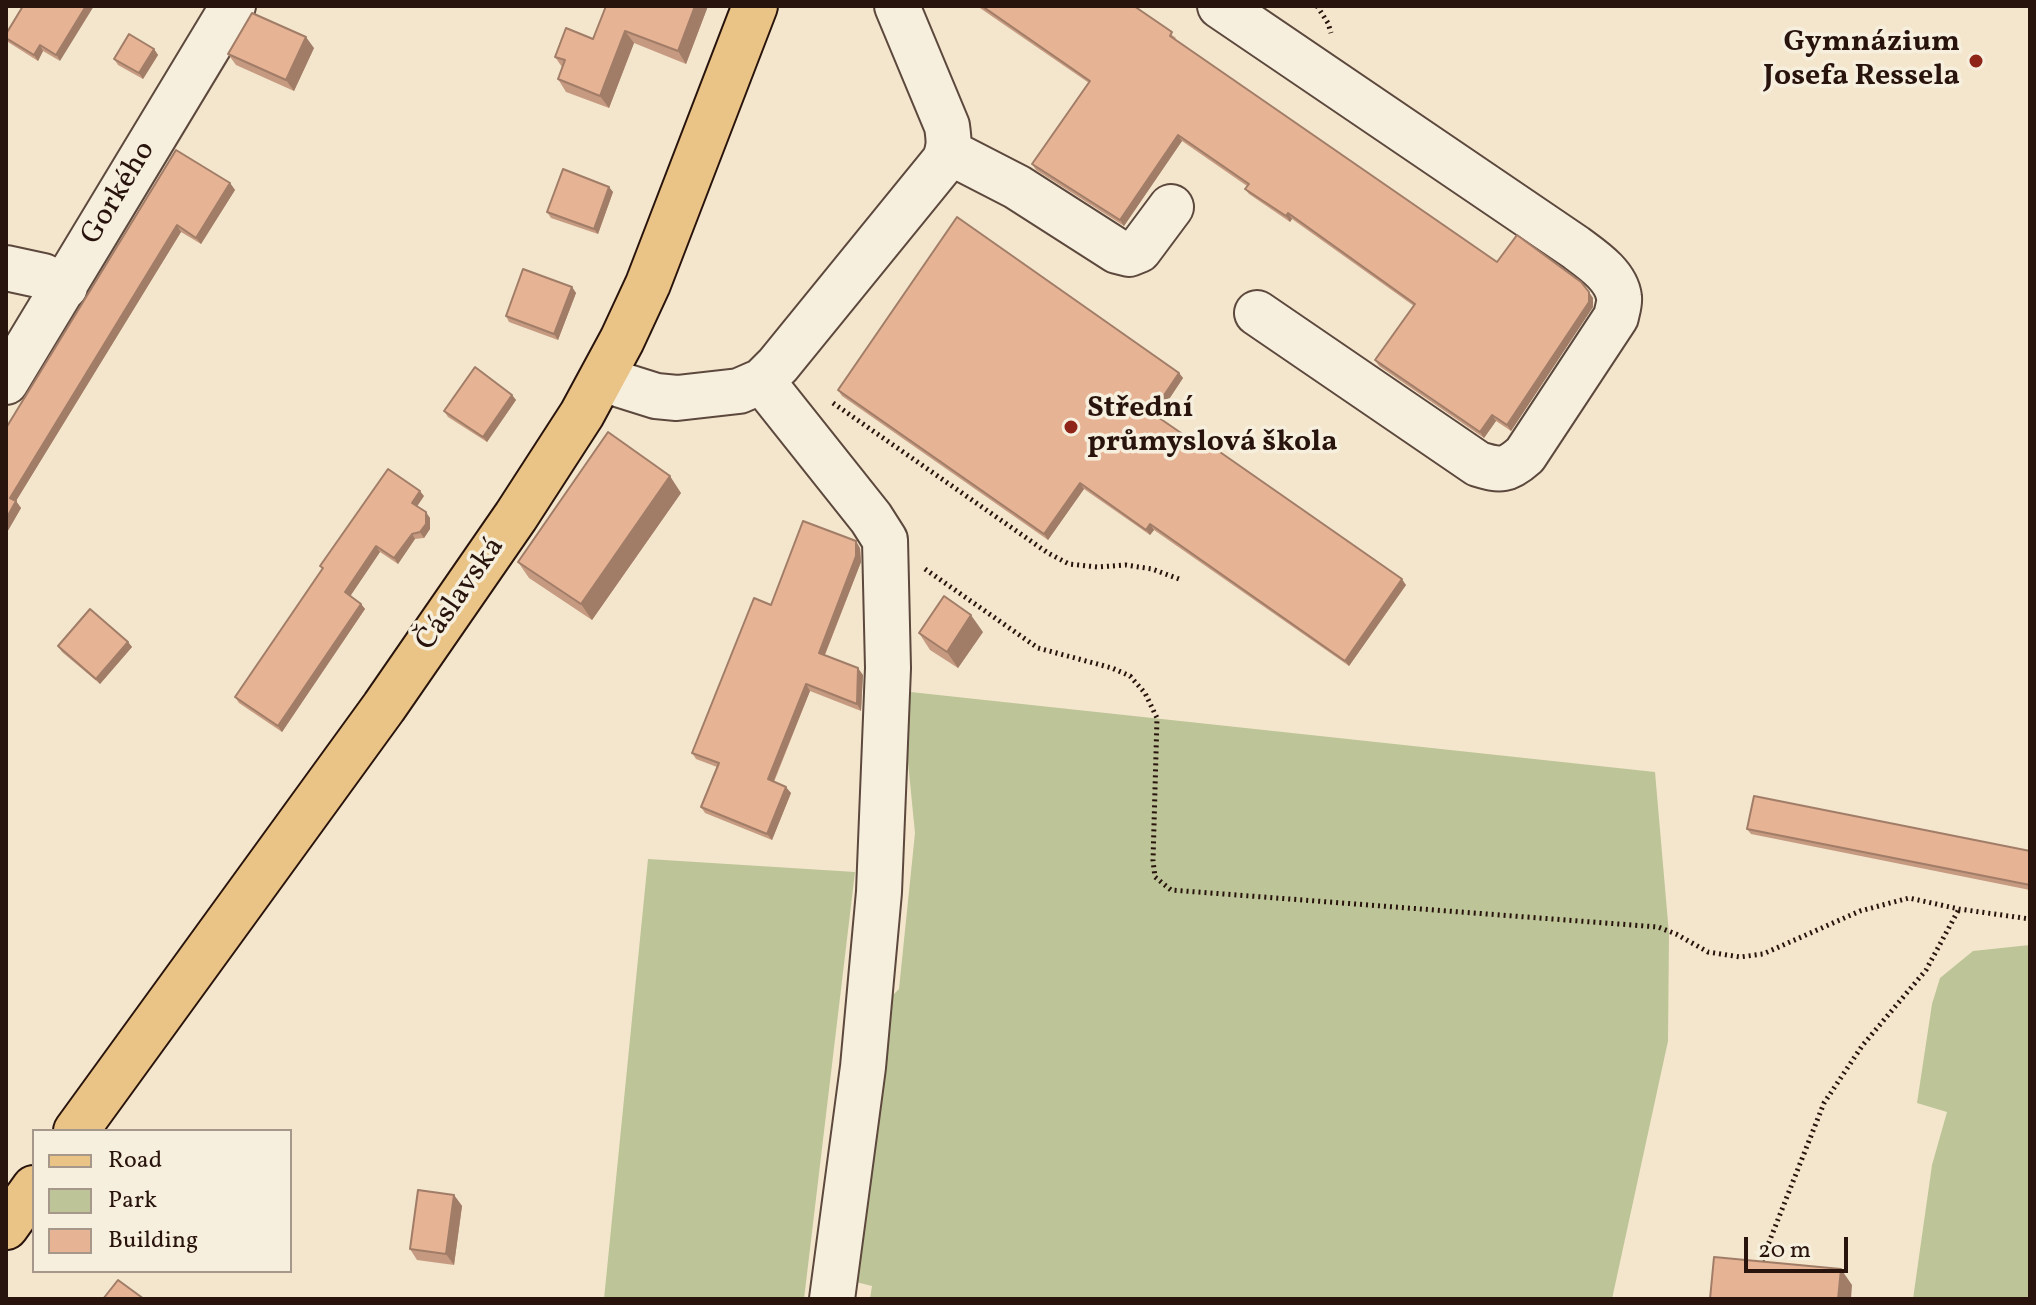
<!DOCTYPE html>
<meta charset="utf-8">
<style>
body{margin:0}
#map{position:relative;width:2036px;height:1305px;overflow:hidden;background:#f3e6cc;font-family:Vollkorn,serif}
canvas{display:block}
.frame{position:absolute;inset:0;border:8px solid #29140d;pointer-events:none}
.legend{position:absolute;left:32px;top:1129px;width:260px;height:144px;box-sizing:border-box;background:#f7efde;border:2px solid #a5978a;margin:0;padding:10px 14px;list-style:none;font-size:24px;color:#29140d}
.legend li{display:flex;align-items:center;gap:16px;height:40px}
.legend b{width:40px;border:2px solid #a5978a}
.scale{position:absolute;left:1744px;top:1237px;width:104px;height:36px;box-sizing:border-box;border:4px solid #29140d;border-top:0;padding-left:10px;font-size:24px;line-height:28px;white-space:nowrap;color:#29140d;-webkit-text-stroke:6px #f7efde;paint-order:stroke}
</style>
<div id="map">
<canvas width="2036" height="1305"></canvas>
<div class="frame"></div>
<ul class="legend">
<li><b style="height:10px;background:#eac386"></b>Road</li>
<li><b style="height:22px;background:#bdc497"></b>Park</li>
<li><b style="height:22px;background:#e6b395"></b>Building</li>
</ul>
<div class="scale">20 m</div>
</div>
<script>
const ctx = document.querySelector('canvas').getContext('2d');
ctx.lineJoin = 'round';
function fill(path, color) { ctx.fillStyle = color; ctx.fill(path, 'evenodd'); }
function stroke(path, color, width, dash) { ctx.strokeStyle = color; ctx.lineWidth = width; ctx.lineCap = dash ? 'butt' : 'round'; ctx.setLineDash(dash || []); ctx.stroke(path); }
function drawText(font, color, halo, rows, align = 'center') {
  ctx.font = font + ' Vollkorn,serif'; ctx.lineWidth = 7; ctx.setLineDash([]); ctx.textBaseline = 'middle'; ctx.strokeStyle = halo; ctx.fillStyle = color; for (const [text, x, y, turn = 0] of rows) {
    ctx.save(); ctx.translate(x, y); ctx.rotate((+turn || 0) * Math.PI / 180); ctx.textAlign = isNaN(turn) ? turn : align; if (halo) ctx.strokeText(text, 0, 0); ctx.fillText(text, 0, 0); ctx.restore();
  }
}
fill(new Path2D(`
 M901 691 1655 772 1669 934 1668 1041 1612 1299H870L872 1286 852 1281 884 1004 899 989 915 833Z
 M648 859 855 872 804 1299H604Z
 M2030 945V1299H1913L1932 1165 1947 1112 1917 1103 1932 1004 1940 978 1973 951Z`), '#bdc497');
const minor = new Path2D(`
 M1220 6 1575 247C1591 259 1616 275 1619 297 1620 303 1617 311 1616 317L1525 455C1507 471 1501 471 1478 464L1257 313
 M949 152 1017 187 1117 251 1129 254 1139 250 1171 207
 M6 268 43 276 65 287
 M604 376 621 385 656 396 677 398 739 391 762 381 871 518 885 540 888 668 879 892 863 1067 832 1299
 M762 381 778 365 944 161C950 148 949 140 947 126L897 6
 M6 382 233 6`);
const major = new Path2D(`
 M76 1131 384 707 516 516 582 414 622 340 648 284 755 6
 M6 1227 34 1188`);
stroke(minor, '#5c483d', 48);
stroke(major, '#29140d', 48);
stroke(new Path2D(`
 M1317 6 1328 23 1331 33
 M833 403 1048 553 1069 564 1097 567 1126 565 1152 569 1179 579
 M925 569 1038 648 1112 668 1130 676 1145 693 1157 718 1153 861 1155 877 1171 890 1658 927 1676 934 1708 952 1740 957 1763 954 1860 911 1909 898 1959 909 2030 919
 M1762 1260 1824 1103 1862 1046 1926 970 1959 909`), '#29140d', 5, [2, 4]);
stroke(minor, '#f7efde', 44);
stroke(major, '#eac386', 44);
fill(new Path2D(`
 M23 6 60 61 43 51 38 61 8 42 6 40V34Z
 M606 6H708L686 64 634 43 609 108 566 92 558 79 562 67 555 57 593 39Z
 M977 6H1134L1176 38 1175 39 1497 262 1593 298V307L1511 431 1496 421 1484 438 1379 366 1375 360 1414 306 1292 219 1290 222 1249 194 1245 189 1247 186 1182 141 1124 226 1036 170 1032 164 1089 83Z
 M314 48 294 91 236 65 228 54Z
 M154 49 158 55 143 79 118 65 114 59Z
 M176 150 230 183 235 190 201 244 181 232 16 501 21 508 6 534V428Z
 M609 187 613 192 598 234 551 218 547 212Z
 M572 287 576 293 558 340 509 322 506 316Z
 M1179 373 1183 378 1157 417 1406 585 1349 666 1154 530 1150 535 1084 489 1048 540 842 396 838 390Z
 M512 395 516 400 487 442 448 417 444 411Z
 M681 493 592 620 529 578 518 562Z
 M424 496 417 506 430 518V529L424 538 415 539 398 564 380 552 350 596 361 604 365 609 282 732 239 703 235 697 322 569 320 566Z
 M860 548 861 562 825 655 863 675 861 711 810 691 774 782 791 793 772 840 705 813 701 807 717 767 696 759 692 753Z
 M983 632 958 668 930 650 919 633Z
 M128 642 132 647 100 684 62 652 58 646Z
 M1747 829 2030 851V890L1751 834Z
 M454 1195 462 1206 454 1265 417 1260 410 1249Z`), '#c69a80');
fill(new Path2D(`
 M86 6H94L60 61 56 55Z
 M695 6H708L686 64 678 51Z
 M625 31 634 43 609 108 600 96Z
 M306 37 314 48 294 91 286 80Z
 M40 45 43 51 38 61 34 55Z
 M154 49 158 55 143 79 139 73Z
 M1178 135 1182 141 1124 226 1120 220Z
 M230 183 235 190 201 244 196 238Z
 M609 187 613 192 598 234 594 229Z
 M1288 213 1292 219 1290 222 1286 216Z
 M177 225 181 232 16 501 21 508 6 534V519L10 498Z
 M572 287 576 293 558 340 554 334Z
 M1589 292 1593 298V307L1511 431 1507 425Z
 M1179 373 1183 378 1156 419 1152 413Z
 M512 395 516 400 487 442 483 437Z
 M1492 415 1496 421 1484 438 1480 432Z
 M670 476 681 493 592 620 581 604Z
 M1080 483 1084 489 1048 540 1044 534Z
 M420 491 424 496 416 508 412 503Z
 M426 512 430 518V529L424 538 420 532Z
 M1150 524 1154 530 1150 535 1146 530Z
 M412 534 415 539 398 564 394 558Z
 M856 541 860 548 861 562 823 659 819 653Z
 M376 546 380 552 349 598 345 592Z
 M1402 579 1406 585 1349 666 1345 661Z
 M361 604 365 609 282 732 278 726Z
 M971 615 983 632 958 668 947 652Z
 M128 642 132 647 100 684 96 679Z
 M858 668 863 675 861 711 857 704Z
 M806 684 810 691 772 785 768 779Z
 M786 787 791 793 772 840 767 834Z
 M454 1195 462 1206 454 1265 446 1254Z
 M1841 1269 1852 1285 1851 1299H1838Z`), '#a17d68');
const building = new Path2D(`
 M23 6H86L56 55 40 45 34 55 6 38V34Z
 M606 6H695L678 51 625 31 600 96 558 79 565 60 555 57 566 28 593 39Z
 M982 6H1134L1172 32 1170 36 1497 262 1517 235 1581 282 1589 292V302L1507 425 1492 415 1480 432 1375 360 1415 304 1288 213 1286 216 1245 189 1249 184 1178 135 1120 220 1032 164 1090 81Z
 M252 13 306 37 286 80 228 54Z
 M129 34 154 49 139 73 114 59Z
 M176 150 230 183 196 238 177 225 10 498 16 501 6 519V428Z
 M563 169 609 187 594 229 547 212Z
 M957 217 1179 373 1152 413 1203 448 1207 443 1402 579 1345 661 1150 524 1146 530 1080 483 1044 534 838 390Z
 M523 269 572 287 554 334 506 316Z
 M475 367 512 395 483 437 444 411Z
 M608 432 670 476 581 604 518 562Z
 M388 469 420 491 412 503 426 512V524L420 532 412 534 394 558 376 546 345 592 361 604 278 726 235 697 323 568 320 566Z
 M803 521 856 541V556L819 653 858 668 857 704 806 684 768 779 786 787 767 834 701 807 719 763 692 753 754 598 771 605Z
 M944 596 971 615 947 652 919 633Z
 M90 609 128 642 96 679 58 646Z
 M1754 796 2030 851V885L1747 829Z
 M418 1190 454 1195 446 1254 410 1249Z
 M1714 1257 1841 1269 1838 1299H1710Z
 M118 1280 144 1299H103Z`);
fill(building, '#e6b395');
stroke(building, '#a17d68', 2);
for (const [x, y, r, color] of [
 [1976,61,8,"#8f2418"],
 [1071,427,8,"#8f2418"]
]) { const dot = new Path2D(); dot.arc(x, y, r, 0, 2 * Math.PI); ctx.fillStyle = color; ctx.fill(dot); stroke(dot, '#f7efde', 3); }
drawText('bold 30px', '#29140d', '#f7efde', [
 ["Gymnázium",1960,44],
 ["Josefa Ressela",1960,78],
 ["Střední",1087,410,"left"],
 ["průmyslová škola",1087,444,"left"]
], 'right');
drawText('30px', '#29140d', '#f7efde', [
 ["Gorkého",120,194,-59],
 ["Čáslavská",462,595,-55]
]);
</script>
